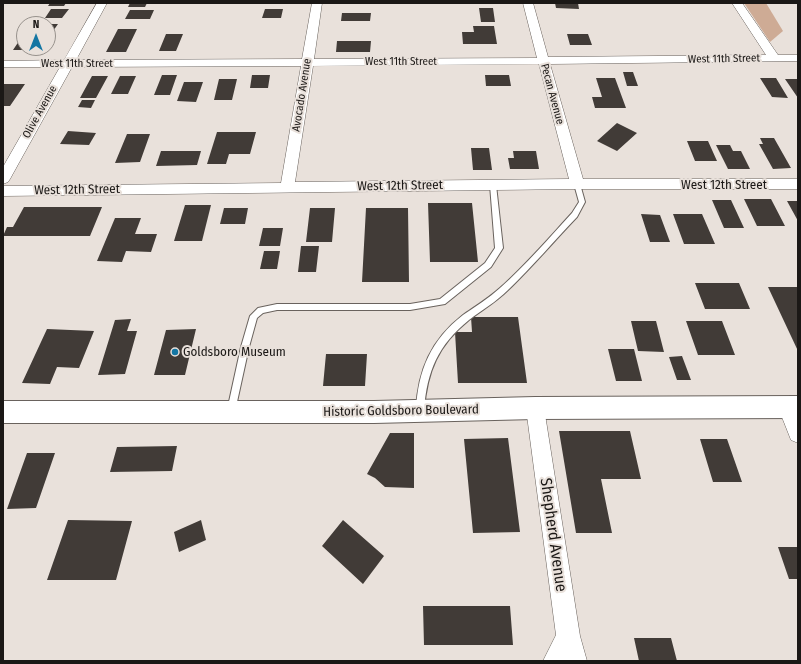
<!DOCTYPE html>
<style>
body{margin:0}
#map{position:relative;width:801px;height:664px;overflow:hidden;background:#e9e1db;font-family:"Fira Sans Condensed",sans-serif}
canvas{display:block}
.frame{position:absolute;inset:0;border:4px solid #1b1816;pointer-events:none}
.north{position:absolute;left:16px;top:16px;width:40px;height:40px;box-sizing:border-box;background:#e9e1db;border:1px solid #97918c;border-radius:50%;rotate:0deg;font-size:11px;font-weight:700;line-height:16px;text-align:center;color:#1b1816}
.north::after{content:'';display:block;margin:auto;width:14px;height:18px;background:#1476a3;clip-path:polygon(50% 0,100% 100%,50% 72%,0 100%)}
</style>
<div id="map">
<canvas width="801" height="664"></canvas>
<div class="frame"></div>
<div class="north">N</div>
</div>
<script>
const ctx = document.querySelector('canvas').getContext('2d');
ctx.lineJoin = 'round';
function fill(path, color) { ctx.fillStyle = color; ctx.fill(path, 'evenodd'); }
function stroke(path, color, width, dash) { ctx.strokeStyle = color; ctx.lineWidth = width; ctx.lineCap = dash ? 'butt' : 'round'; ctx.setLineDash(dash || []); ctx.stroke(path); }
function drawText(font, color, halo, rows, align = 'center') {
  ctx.font = font + ' "Fira Sans Condensed",sans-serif'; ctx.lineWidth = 4; ctx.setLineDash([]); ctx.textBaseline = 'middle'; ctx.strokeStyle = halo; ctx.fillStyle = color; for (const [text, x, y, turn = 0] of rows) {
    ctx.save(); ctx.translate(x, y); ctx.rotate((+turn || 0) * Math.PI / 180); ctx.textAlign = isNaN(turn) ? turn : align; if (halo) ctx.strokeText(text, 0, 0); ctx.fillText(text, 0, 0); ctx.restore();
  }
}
fill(new Path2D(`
 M744 3H766L783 31 770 42Z`), '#ceab95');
fill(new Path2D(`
 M50 3H66L64 6H48Z
 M130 3H147L145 7H128Z
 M555 3H578L579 9 556 8Z
 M479 8H493L495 22H481Z
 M51 9H69L62 18H45Z
 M265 9H283L281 18H262Z
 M130 10H154L150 19H125Z
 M342 13H371L370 21H341Z
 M48 24H58L51 34H48Z
 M473 26H494L497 44H463L462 32H474Z
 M118 29H137L126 52H106Z
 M166 34H183L176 51H159Z
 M567 34H588L592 45H570Z
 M19 41H24V48H42L41 50H13Z
 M337 41H371L370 52H336Z
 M623 72H633L638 86H627Z
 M162 75H177L170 95H154Z
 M252 75H270L268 88H250Z
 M485 75H509L511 86H486Z
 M92 76H108L96 98H80Z
 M120 76H136L128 94H111Z
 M596 78H615L626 108H595L592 97H602Z
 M760 78H776L788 98 772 97Z
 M219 79H237L232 100H214Z
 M785 79H798V98Z
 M184 82H203L196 102 177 101Z
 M3 84H25L10 106H3Z
 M82 100H95L91 108 78 107Z
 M617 123 637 133 617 151 597 141Z
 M68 131 96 133 89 145 60 144Z
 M217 132H256L250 154H229L226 164H207Z
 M127 134H150L140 162 115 163Z
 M760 138H774L791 168 773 169 759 144H763Z
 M687 141H708L717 161H695Z
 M716 145H730L733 151H741L750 169H728Z
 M471 148H489L492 170H473Z
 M161 151H201L197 165 156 166Z
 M513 151H536L539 169H510L508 158H514Z
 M744 199H771L785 226H757Z
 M712 200H731L744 228H724Z
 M787 201H798V221Z
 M428 203H472L478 262H430Z
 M185 205H211L202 241H174Z
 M24 207H102L90 236H3L7 227H13Z
 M224 208H248L245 224H220Z
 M310 208H335L332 242H306Z
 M366 208H408L409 282H362Z
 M641 214 660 215 670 242H650Z
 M673 214H702L715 244H684Z
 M115 218H141L135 234H157L151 252 126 251 122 262 97 261Z
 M263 228H283L280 246H259Z
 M301 246H319L316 272H298Z
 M264 251H280L277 269H260Z
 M695 283H739L750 309H705Z
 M768 287H798V351Z
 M471 317H518L527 383H458L455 332H472Z
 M131 319 127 331H137L125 374 98 375 115 320Z
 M631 321H656L664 352 638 351Z
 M686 321H722L735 355H698Z
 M47 329 94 331 79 368 57 367 50 384 22 383Z
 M196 329 185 375H154L166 330Z
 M608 349H634L642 381H616Z
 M326 354H367L365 386H323Z
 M682 356 691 380H677L669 357Z
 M559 431H630L641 479H601L612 533H576Z
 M390 433H414V488L385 487 375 478 367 474Z
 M508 438 520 532 473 533 464 439Z
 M700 439H727L742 482H713Z
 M177 446 172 471 110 472 117 447Z
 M27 453H55L36 508 7 509Z
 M68 520 132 521 116 580H47Z
 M201 520 206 540 179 552 174 532Z
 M343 520 384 556 363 584 322 546Z
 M778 547H798V579H789Z
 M423 606H510L513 645H424Z
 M634 638H671L677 661H639Z`), '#413b37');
const lane = new Path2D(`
 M575 182H577L580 184 585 202 577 217C554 241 532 267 508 290 496 302 482 310 469 320 438 345 427 371 424 410L423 413 420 414 417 413 416 410C418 370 431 340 463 315 476 306 489 298 500 288 526 265 549 238 572 213L579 202 574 184Z
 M491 183H495L496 185 503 248 491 267 445 304 410 310H277L263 313 257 318 249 347 235 411 234 414 231 415 228 414 227 411 241 347 250 316 258 308 277 304H410L440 299 485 263 495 248 490 185Z`);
const street = new Path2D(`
 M97 3H107L76 60 302 59 312 3H322L314 59 537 58 523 3H533L548 57 766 55 732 3H742L778 55H798V61L550 64 583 179H798V189H577L3 196V186L281 183 301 66 72 67 10 179 8 182 3 184V167L60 67H3V61L64 60ZM539 64 569 179 295 182 313 66Z
 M787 398 794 401 798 411V443L791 440 778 407 780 401Z
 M535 399 542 402 544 408 580 636 587 661H543L556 635 526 408 528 402Z`);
const secondary = new Path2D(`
 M798 396V418L535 419 374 423H3V401H374L535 397Z`);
stroke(lane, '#69625d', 2);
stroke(street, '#69625d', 1);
stroke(secondary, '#69625d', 2);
fill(lane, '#fff');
fill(street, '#fff');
fill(secondary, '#fff');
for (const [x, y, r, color] of [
 [175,352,4,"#1476a3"]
]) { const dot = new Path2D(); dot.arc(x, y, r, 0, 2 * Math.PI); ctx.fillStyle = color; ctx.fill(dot); stroke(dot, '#e9e1db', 1.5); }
drawText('11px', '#1b1816', '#e9e1db', [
 ["West 11th Street",724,59,-1],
 ["West 11th Street",401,62],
 ["West 11th Street",77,64],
 ["Pecan Avenue",552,94,75],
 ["Avocado Avenue",302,95,-81],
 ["Olive Avenue",40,112,-61]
]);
drawText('13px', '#1b1816', '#e9e1db', [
 ["West 12th Street",724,185],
 ["West 12th Street",400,186,-1],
 ["West 12th Street",77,190,-1],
 ["Historic Goldsboro Boulevard",401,411,-1]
]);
drawText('13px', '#1b1816', '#e9e1db', [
 ["Goldsboro Museum",183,352]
], 'left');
drawText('16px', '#1b1816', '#e9e1db', [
 ["Shepherd Avenue",553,535,82]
]);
</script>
